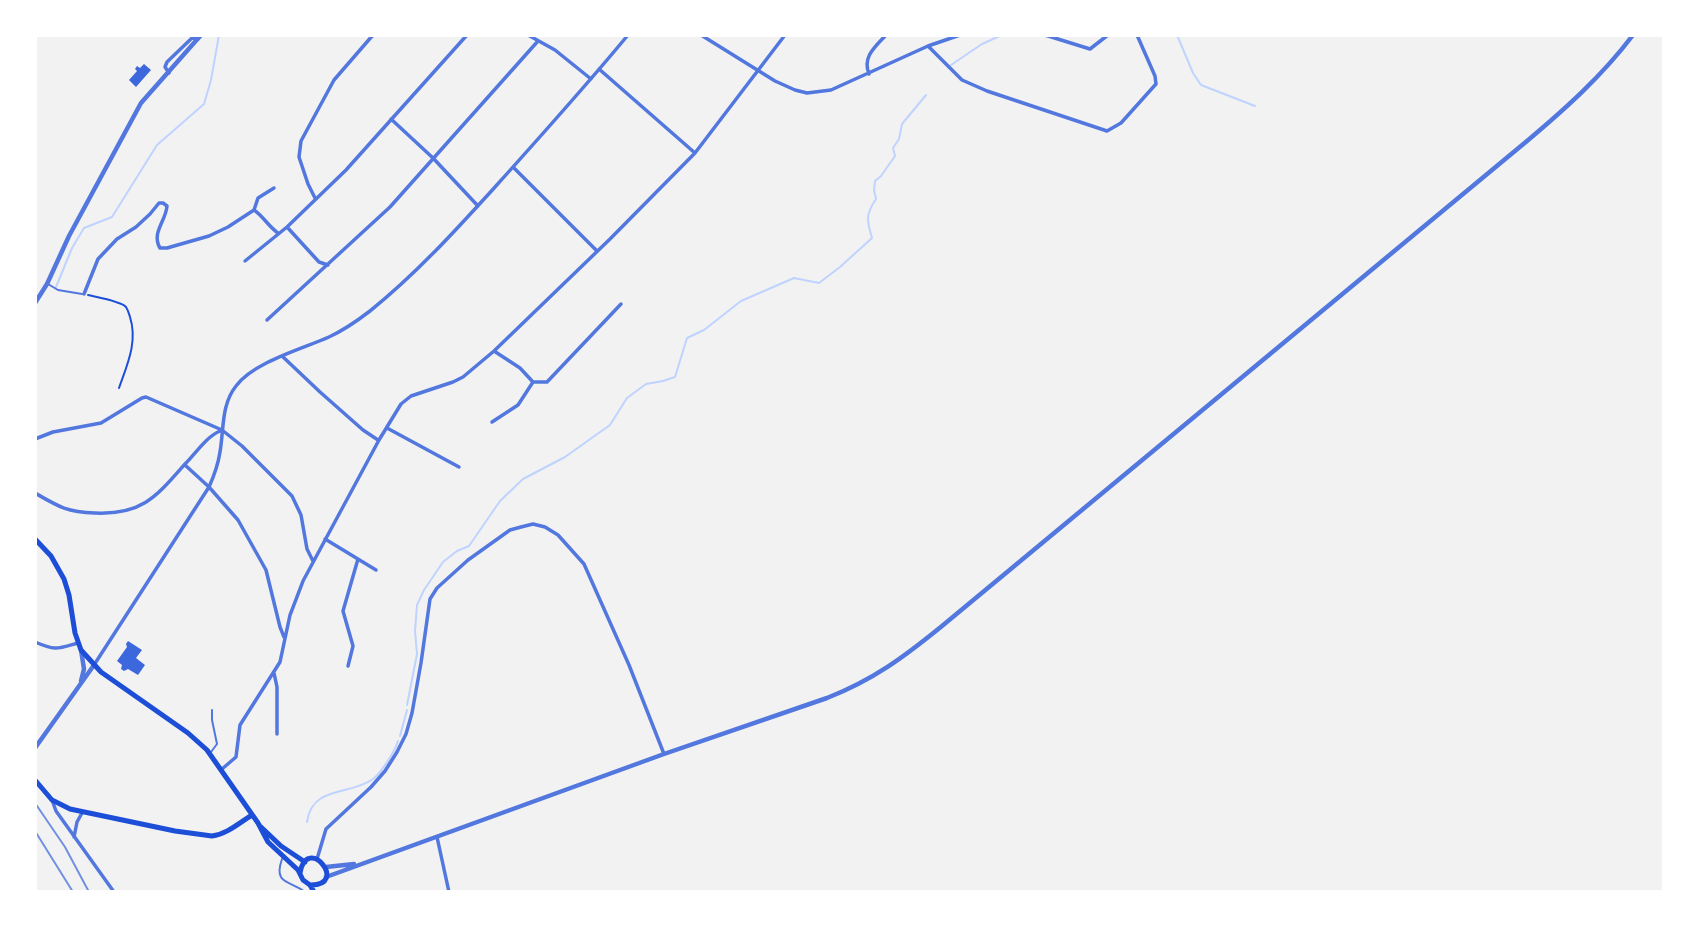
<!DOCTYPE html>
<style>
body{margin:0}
#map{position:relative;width:1699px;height:927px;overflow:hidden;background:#f2f2f2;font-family:Inter,sans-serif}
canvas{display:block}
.frame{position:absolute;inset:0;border:37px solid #fff;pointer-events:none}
</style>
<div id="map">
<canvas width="1699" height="927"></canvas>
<div class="frame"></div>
</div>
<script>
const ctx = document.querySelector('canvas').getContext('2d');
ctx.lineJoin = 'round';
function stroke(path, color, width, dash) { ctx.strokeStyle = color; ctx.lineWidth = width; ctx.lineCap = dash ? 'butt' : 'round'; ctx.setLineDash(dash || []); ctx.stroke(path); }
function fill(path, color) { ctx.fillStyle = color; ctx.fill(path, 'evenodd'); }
stroke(new Path2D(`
 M1177 35 1193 73 1201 85 1255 106
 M951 65 982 44 1002 35
 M56 287 72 248 84 228 112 217 157 145 204 104 211 80 219 35
 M407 705 417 654 415 631 417 605 424 590 443 562 457 551 469 546 500 501 523 479 565 457 610 425 627 398 646 384 663 381 675 377 687 338 704 330 741 301 794 278 819 283 840 267 872 238C867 221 865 215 876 199L874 190 875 181 881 176 895 156 893 148 899 139 902 124 926 95
 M400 736 407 710
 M307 822C312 785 350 796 373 779 382 772 395 751 398 741`), '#bfd3fe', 2);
fill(new Path2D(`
 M144 64 151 70 136 87 129 80 137 71 135 69 137 66 140 68Z
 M128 641 142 650 136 658 145 665 138 675 128 669 124 671 121 669 122 665 117 661 127 647 126 644Z`), '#3d67dc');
stroke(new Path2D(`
 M88 295C96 297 121 301 126 307 128 310 129 314 130 317 138 342 127 365 119 388`), '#1d4ed8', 2);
stroke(new Path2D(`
 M48 284 58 290 82 294
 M211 752 217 744 212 720V710
 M282 859C273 885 290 880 305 892`), '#5277de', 2);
stroke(new Path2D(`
 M528 35 555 50 591 79
 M701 35 775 81 795 90 807 93 831 90 928 46 960 35
 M1045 35 1090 49 1108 35
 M928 46 962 80 987 91 1107 131 1121 123 1156 84 1155 76 1137 35
 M599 69 695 153
 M169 73 165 67 167 62 192 38 198 39
 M869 74C862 57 875 47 886 35
 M391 119 433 158 478 206
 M513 167 597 251
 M315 198 308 184 299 157 301 141 334 80 373 35
 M254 210 258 198 274 188
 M287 227 319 262 328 265
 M245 261 287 227 346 170 467 35
 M84 294 98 259 117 239 136 227 150 214 159 203H163L167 206C166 221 151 233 160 248H167L209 236 228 227 254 210C263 216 269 227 278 233
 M267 320 390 207 538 41
 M494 351 520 368 533 382H547L621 304
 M282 356 320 392 363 430 378 440
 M492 422 518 405 533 382
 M387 428 459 467
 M35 439 53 432 101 423 142 398 146 397 222 430 242 446 292 496 301 515 307 549 313 561
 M185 465 209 487 238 520 266 570 280 627 284 637
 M35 493C59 507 67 512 95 513 142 515 156 497 185 464 196 453 206 437 220 431
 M325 539 376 570
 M35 642C56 651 57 649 78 643
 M94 665 209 487C214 476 218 465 220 452 224 429 221 405 236 386 254 362 302 349 329 337 344 330 357 321 370 311 416 274 455 231 495 187 540 137 585 87 628 35
 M348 666 353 646 343 611 358 559
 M274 673 277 687V734
 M222 769 236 757 240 725 280 662 290 615 303 581 379 440 401 404 411 396 453 382 463 377 494 351 610 239 695 153 785 35
 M52 800 56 811 114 892
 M74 837 77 822 82 813
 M437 837 449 892
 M317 859 326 829 371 787 385 771 397 752 406 734 412 713 421 663 430 599 437 588 468 560 510 530 521 527 533 524 545 527 558 535 584 564 629 665 664 754`), '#5277de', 3.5);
stroke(new Path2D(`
 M35 303 47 284 69 236 141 103 201 35
 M81 650 84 669 81 681
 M35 748 94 665
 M326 867 354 864
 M326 877 664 754 827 698C873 680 904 657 942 626L1527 141C1565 109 1602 76 1633 35`), '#5277de', 4.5);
stroke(new Path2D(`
 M35 539 51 556 64 579 69 595 75 633 81 650 101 672 188 733 207 750 258 823 268 842 298 870 303 880 310 885 314 892
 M35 780 52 800 70 809 175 831 212 836C227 834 239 823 252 815
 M261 827 281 846 305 862
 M300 873C307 833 350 886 310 885`), '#1d4ed8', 5);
stroke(new Path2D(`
 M35 803 65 847 89 892
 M35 831 73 892`), '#7290e2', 2);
</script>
